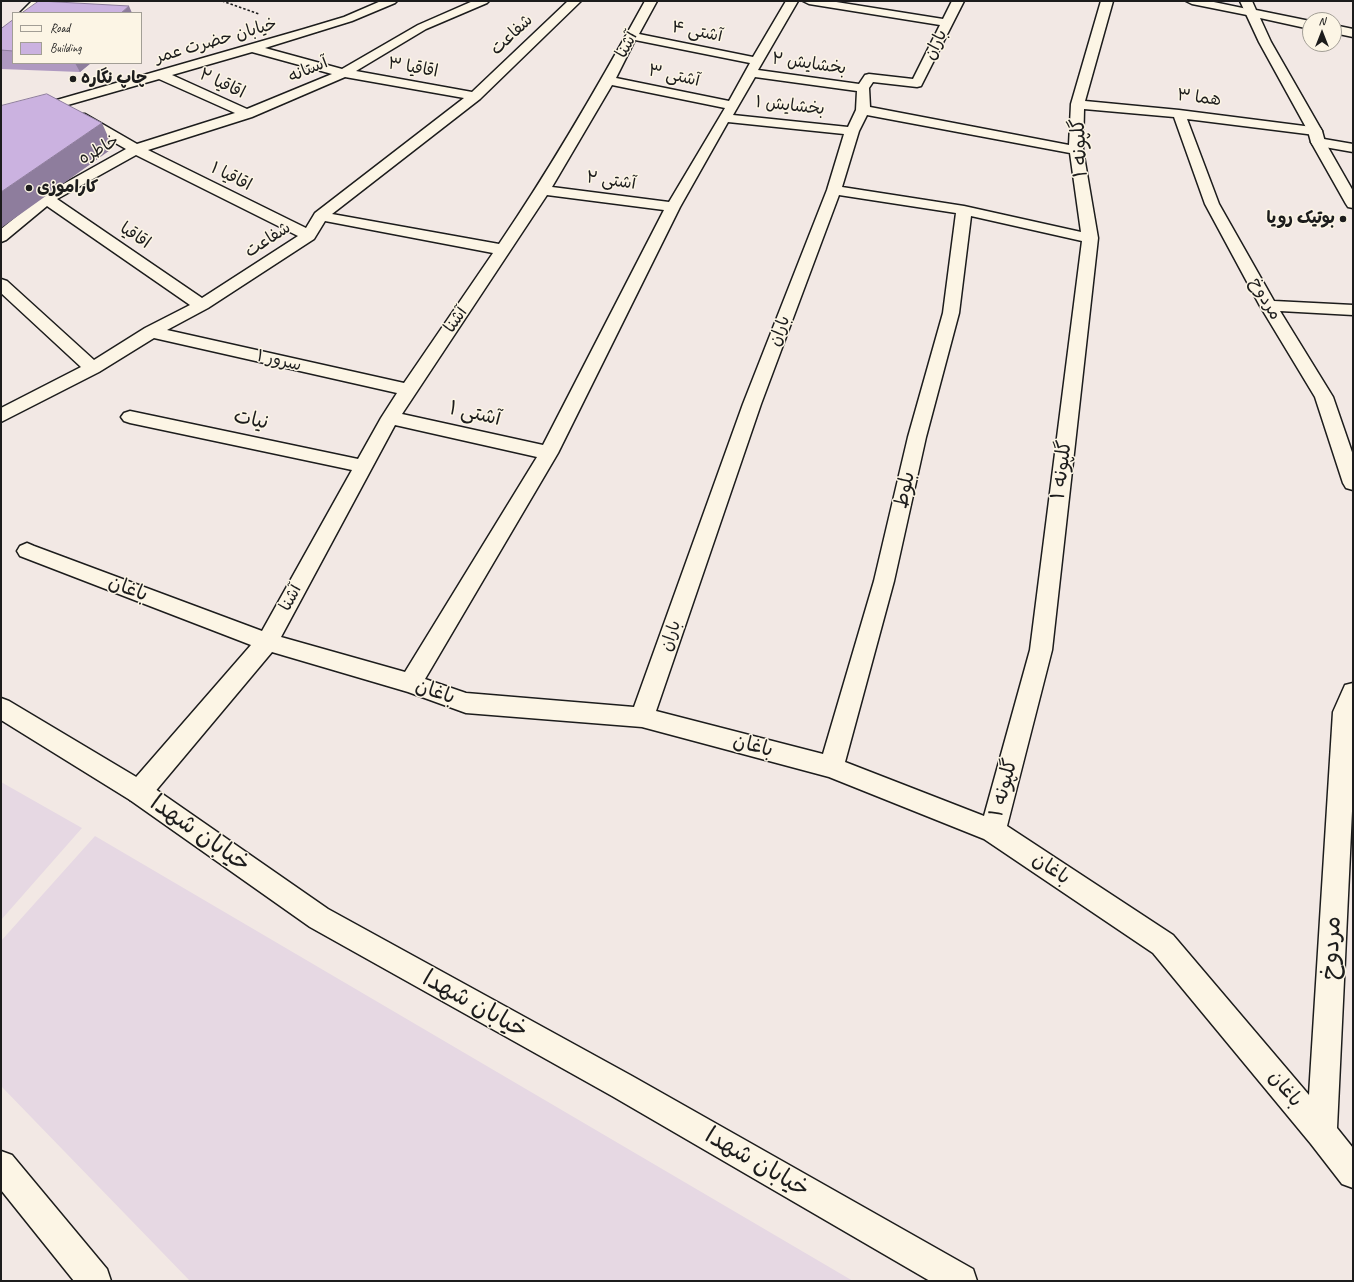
<!DOCTYPE html>
<meta charset="utf-8">
<style>
body{margin:0}
#map{position:relative;width:1354px;height:1282px;overflow:hidden;background:#f2e8e4;font-family:Caveat,sans-serif}
canvas{display:block}
.frame{position:absolute;inset:0;border:2px solid #1c1c1c;pointer-events:none}
.legend{position:absolute;left:12px;top:12px;width:130px;height:52px;box-sizing:border-box;background:#fcf5e5;border:1px solid #a29e95;margin:0;padding:5px 7px;list-style:none;font-size:12px;color:#1c1c1c}
.legend li{display:flex;align-items:center;gap:8px;height:20px}
.legend b{width:20px;border:1px solid #a29e95}
.north{position:absolute;left:1302px;top:12px;width:40px;height:40px;box-sizing:border-box;background:#fcf5e5;border:1px solid #a29e95;border-radius:50%;rotate:0deg;font-size:11px;font-weight:700;line-height:16px;text-align:center;color:#1c1c1c}
.north::after{content:'';display:block;margin:auto;width:14px;height:18px;background:#1c1c1c;clip-path:polygon(50% 0,100% 100%,50% 72%,0 100%)}
</style>
<div id="map">
<canvas width="1354" height="1282"></canvas>
<div class="frame"></div>
<ul class="legend">
<li><b style="height:5px;background:#fcf5e5"></b>Road</li>
<li><b style="height:11px;background:#cbb2e0"></b>Building</li>
</ul>
<div class="north">N</div>
</div>
<script>
const ctx = document.querySelector('canvas').getContext('2d');
ctx.lineJoin = 'round';
function fill(path, color) { ctx.fillStyle = color; ctx.fill(path, 'evenodd'); }
function stroke(path, color, width, dash) { ctx.strokeStyle = color; ctx.lineWidth = width; ctx.lineCap = dash ? 'butt' : 'round'; ctx.setLineDash(dash || []); ctx.stroke(path); }
function drawText(font, color, halo, rows, align = 'center') {
  ctx.font = font + ' Caveat,"Playpen Sans Arabic",sans-serif'; ctx.lineWidth = 3; ctx.setLineDash([]); ctx.textBaseline = 'middle'; ctx.strokeStyle = halo; ctx.fillStyle = color; for (const [text, x, y, turn = 0] of rows) {
    ctx.save(); ctx.translate(x, y); ctx.rotate((+turn || 0) * Math.PI / 180); ctx.textAlign = isNaN(turn) ? turn : align; if (halo) ctx.strokeText(text, 0, 0); ctx.fillText(text, 0, 0); ctx.restore();
  }
}
fill(new Path2D(`
 M1 782 82 828 1 920Z
 M95 836 853 1281H190L1 1086V941Z`), '#e6d8e3');
const minor = new Path2D(`
 M32 1H44L32 13H20Z
 M381 1H397L395 3 352 21 265 48 342 69 418 25 473 1H489L487 3 426 29 356 71 472 92 568 1H581L480 99 332 214 499 244C552 166 600 83 645 1H657L639 34 753 57 786 1H798L758 70 859 84 865 75 869 74 913 79 940 25 809 4 803 1H830L943 19 952 1H964L921 86 917 87 873 82 869 88 870 107 1069 145 1071 104 1101 1H1113L1085 101 1179 110 1320 128 1322 131 1320 134 1315 135 1187 119 1219 204 1274 301 1353 305V315L1280 311 1333 397 1353 455V490L1346 488 1343 483 1315 397 1260 306 1205 204 1174 117 1084 109 1083 150 1098 238 1052 650 1007 826 1173 935 1309 1095 1333 712 1345 685 1353 683V790L1337 1128 1353 1148V1188L1342 1184 1311 1144 1153 953 984 839 829 777 642 727 466 713 408 692 272 652 148 800 139 803 130 800 127 792 130 784 251 645 20 556 17 551 20 546 27 543 34 546 262 631 352 470 130 423 124 421 121 417 124 413 130 411 358 459 381 418 397 393 154 338 99 372 1 422V408L81 367 1 293V279L7 281 94 360 145 328 190 305 47 206 6 240 1 242V229L42 196 126 149 75 120 73 117 75 114H85L137 144 235 113 159 79 1 124V116L304 29 344 17ZM635 40 750 63 729 101 616 78ZM252 52 332 74 247 109 172 75ZM345 77 464 98 315 213 306 228 148 150 252 117ZM755 77 857 91 856 110 848 127 733 115ZM612 85 725 108 669 202 552 187ZM867 115 1070 153 1081 232 964 206 842 187 859 131ZM728 122 844 134 827 190 743 404 634 707 466 693 425 679 558 453 680 207ZM136 155 298 236 202 298 57 199ZM547 195 664 210 543 445 402 414ZM839 195 956 213 943 313 908 437 874 581 823 754 656 711 761 404ZM971 216 1082 241 1030 650 984 816 845 762 894 581 926 437 959 313ZM325 221 493 253 404 383 167 330 208 308 314 239ZM395 425 537 457 405 672 281 637Z
 M1186 1H1209L1252 10 1258 13 1252 16 1192 4Z
 M1318 138 1353 144V152L1313 145 1311 142 1313 139Z
 M1 1151 12 1155 107 1269 111 1281H74L1 1190Z`);
const tertiary = new Path2D(`
 M1240 1H1252L1256 10 1310 21V29L1260 18 1271 42 1322 131 1325 142 1353 191V208L1348 207 1346 204 1311 142 1308 131 1259 42Z
 M1334 25 1353 29V37L1334 33Z`);
const secondary = new Path2D(`
 M1 698 9 701 148 784 328 909 632 1076 973 1269 977 1281H930L612 1096 310 927 130 800 1 720Z`);
stroke(minor, '#1c1c1c', 3);
stroke(tertiary, '#1c1c1c', 3);
stroke(secondary, '#1c1c1c', 3);
stroke(new Path2D(`
 M222 1 259 14`), '#1c1c1c', 1.5, [2.5, 2]);
fill(minor, '#fcf5e5');
fill(tertiary, '#fcf5e5');
fill(secondary, '#fcf5e5');
fill(new Path2D(`
 M13 20V63H91L80 72 1 69V29Z`), '#af99c1');
fill(new Path2D(`
 M129 6 132 13H121Z
 M75 63H91L80 72Z
 M102 123 113 148 1 228V192Z`), '#8e7d9d');
const building = new Path2D(`
 M39 1H40L129 6 121 13H22Z
 M13 20V51L1 50V29Z
 M47 94 102 123 1 192V106Z`);
fill(building, '#cbb2e0');
stroke(building, '#8e7d9d', 1);
for (const [x, y, r, color] of [
 [73,79,4,"#1c1c1c"],
 [29,188,4,"#1c1c1c"],
 [1343,219,4,"#1c1c1c"]
]) { const dot = new Path2D(); dot.arc(x, y, r, 0, 2 * Math.PI); ctx.fillStyle = color; ctx.fill(dot); stroke(dot, '#fcf5e5', 1.5); }
drawText('17px', '#1c1c1c', '#fcf5e5', [
 ["آشتی ۴",697,32,11],
 ["شفاعت",512,35,-43],
 ["خیابان حضرت عمر",216,41,-16],
 ["آشنا",627,45,-62],
 ["باران",936,45,-64],
 ["بخشایش ۲",809,64,8],
 ["اقاقیا ۳",413,68,10],
 ["آستانه",308,70,-23],
 ["آشتی ۳",674,76,12],
 ["اقاقیا ۲",222,84,25],
 ["هما ۳",1199,98,7],
 ["بخشایش ۱",790,106,6],
 ["خاطره",99,150,-29],
 ["اقاقیا ۱",231,177,27],
 ["آشتی ۲",611,181,8],
 ["اقاقیا",135,236,34],
 ["شفاعت",268,240,-33],
 ["مردوخ",1265,299,60],
 ["آشنا",456,320,-55],
 ["باران",780,331,-69],
 ["سرور ۱",279,361,13],
 ["آشنا",291,598,-62],
 ["باران",671,636,-71]
]);
drawText('bold 17px', '#1c1c1c', '#fcf5e5', [
 ["چاپ نگاره",81,79],
 ["کاراموزی",37,188],
 ["بوتیک رویا",1335,219,"right"]
], 'left');
drawText('20px', '#1c1c1c', '#fcf5e5', [
 ["گلپونه ۱",1080,148,-93],
 ["آشتی ۱",475,414,13],
 ["نیات",251,420,12],
 ["گلپونه ۱",1062,470,-83],
 ["بلوط",905,490,-77],
 ["باغان",128,589,21],
 ["باغان",435,692,19],
 ["باغان",753,746,15],
 ["گلپونه ۱",1004,788,-75],
 ["باغان",1051,869,34],
 ["باغان",1285,1089,50]
]);
drawText('24px', '#1c1c1c', '#fcf5e5', [
 ["خیابان شهدا",200,834,35],
 ["مردوخ",1332,948,-87],
 ["خیابان شهدا",475,1005,29],
 ["خیابان شهدا",757,1163,30]
]);
</script>
